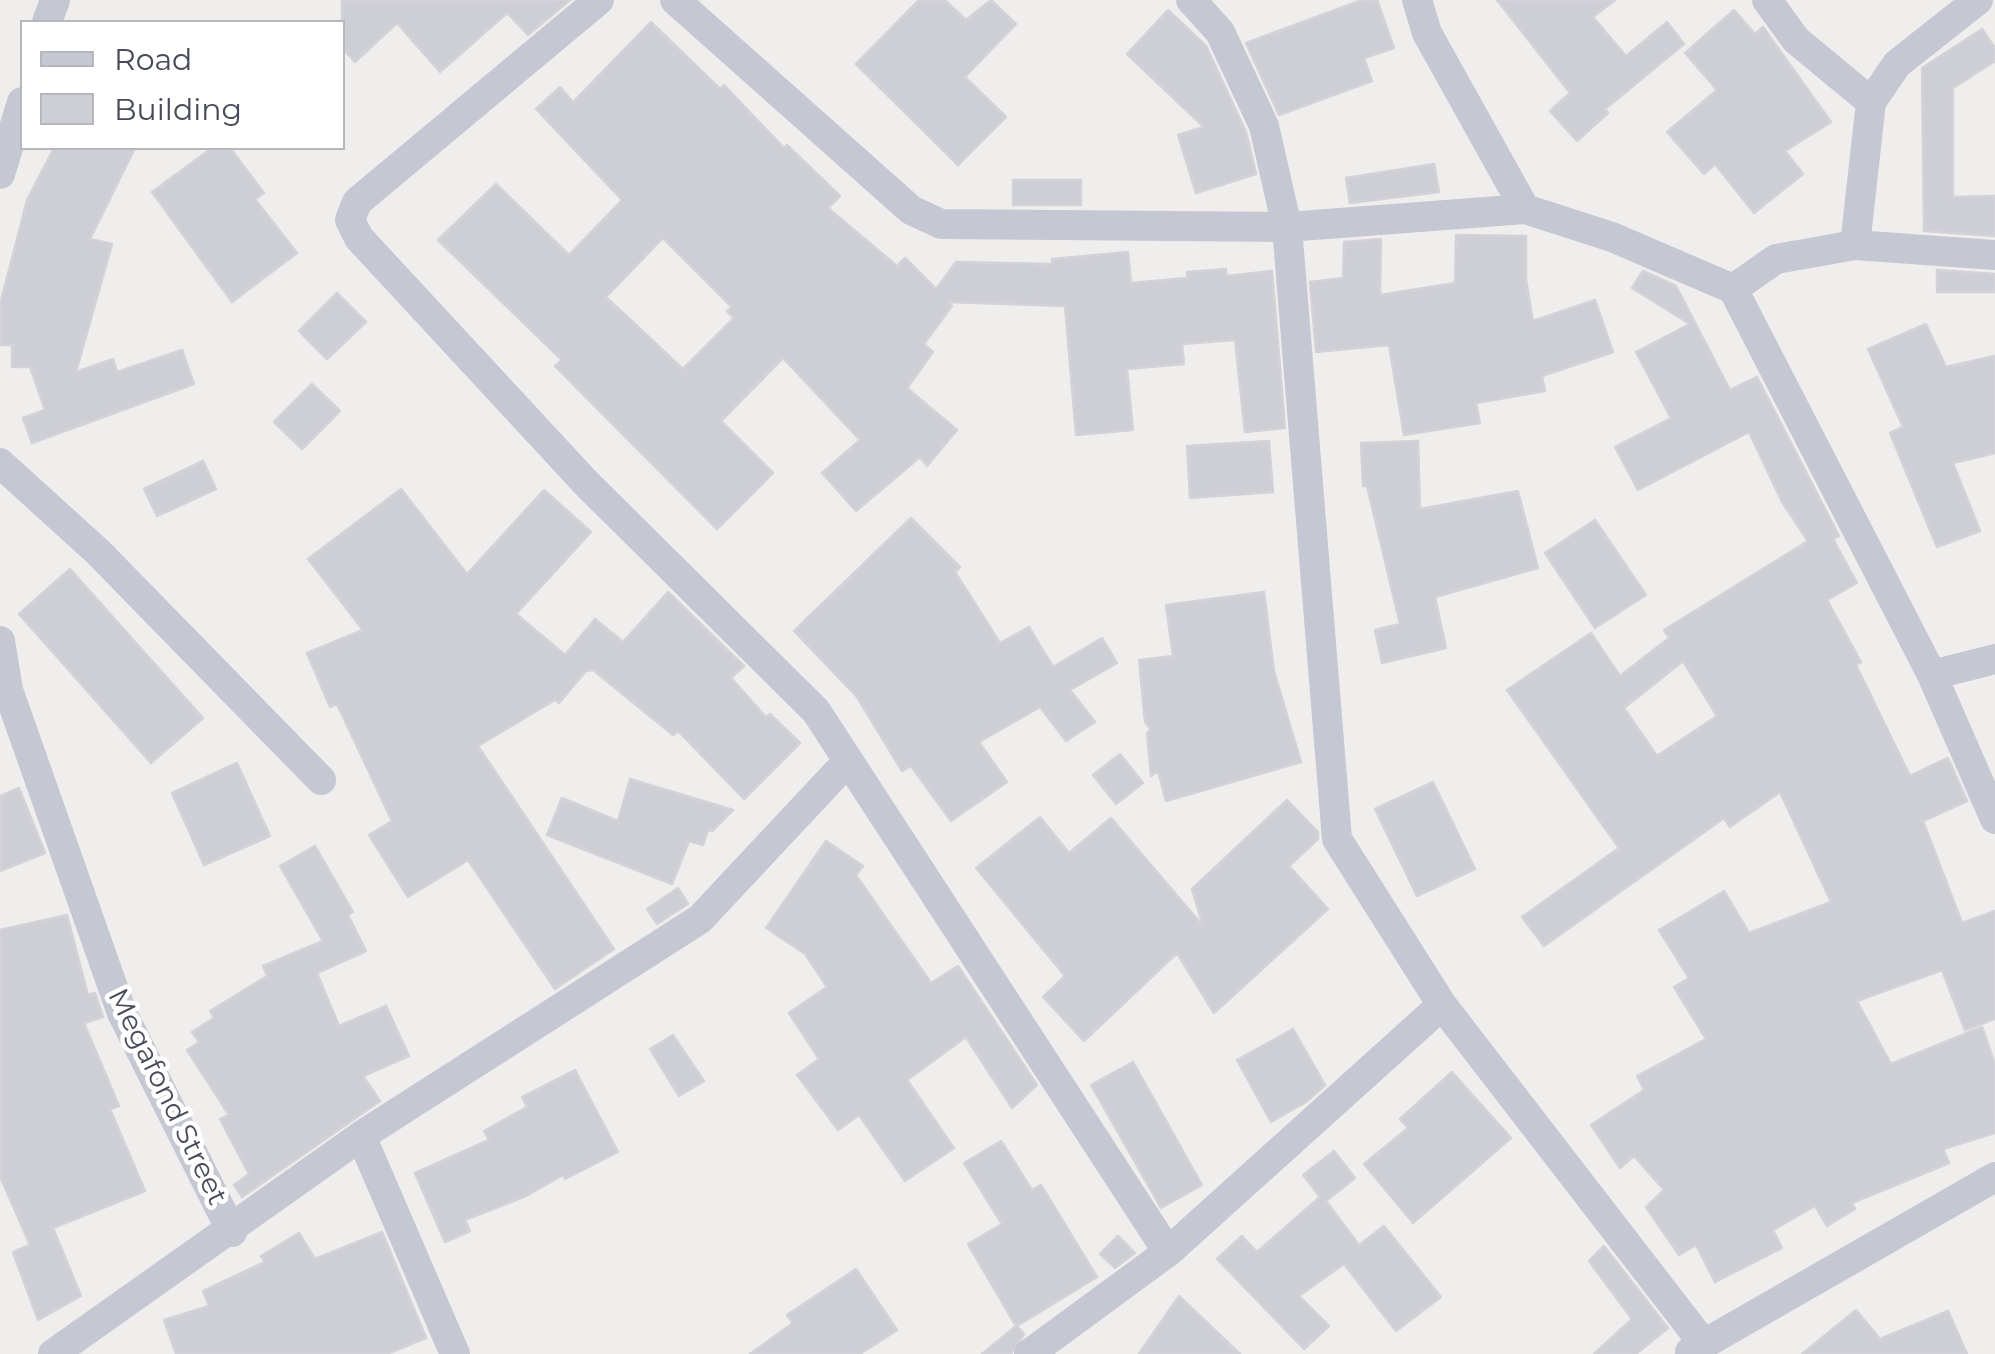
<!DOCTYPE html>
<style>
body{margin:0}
#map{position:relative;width:1995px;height:1354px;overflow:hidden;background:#f0eeed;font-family:Montserrat,sans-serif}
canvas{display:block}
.legend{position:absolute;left:20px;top:20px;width:325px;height:130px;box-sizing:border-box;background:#fff;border:2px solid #b5b7bd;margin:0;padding:12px 18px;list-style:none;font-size:30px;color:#474a59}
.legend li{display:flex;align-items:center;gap:20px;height:50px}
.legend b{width:50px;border:2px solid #b5b7bd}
</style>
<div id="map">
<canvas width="1995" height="1354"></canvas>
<ul class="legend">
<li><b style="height:12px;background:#c5c7d3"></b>Road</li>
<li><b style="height:28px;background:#ceced5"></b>Building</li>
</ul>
</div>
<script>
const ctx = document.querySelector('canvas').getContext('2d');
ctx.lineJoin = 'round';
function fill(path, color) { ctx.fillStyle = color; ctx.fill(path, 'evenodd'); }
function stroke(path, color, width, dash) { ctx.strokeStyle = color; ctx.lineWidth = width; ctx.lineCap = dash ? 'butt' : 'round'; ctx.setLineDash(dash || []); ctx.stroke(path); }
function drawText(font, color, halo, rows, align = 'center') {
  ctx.font = font + ' Montserrat,sans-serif'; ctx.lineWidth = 9; ctx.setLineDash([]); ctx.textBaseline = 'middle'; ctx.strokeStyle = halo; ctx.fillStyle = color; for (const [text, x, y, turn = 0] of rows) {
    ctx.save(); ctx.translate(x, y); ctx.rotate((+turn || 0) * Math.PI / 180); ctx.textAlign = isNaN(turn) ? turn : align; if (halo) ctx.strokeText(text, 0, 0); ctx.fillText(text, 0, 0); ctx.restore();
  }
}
const building = new Path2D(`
 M342 0H570L528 35 507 13 440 72 397 23 355 62 342 48Z
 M919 0H945L966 20 991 0 1016 24 965 77 1006 117 958 165 856 64Z
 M1362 0H1377L1394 48 1364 58 1372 81 1279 115 1246 43Z
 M1497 0H1615L1593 17 1626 56 1667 22 1684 44 1605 109 1608 113 1577 141 1550 111 1570 93Z
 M1168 10 1206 46 1246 132 1256 174 1196 193 1178 135 1204 127 1127 54Z
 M1734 10 1755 34 1763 27 1831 122 1785 151 1803 174 1754 213 1715 164 1704 174 1667 132 1717 90 1685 53Z
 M651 22 720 89 724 85 784 148 787 145 840 196 828 208 897 266 905 258 936 289 956 262 1052 264V259L1128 252 1131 283 1187 278V272L1226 269V276L1272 271 1285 428 1245 432 1235 340 1182 344 1184 364 1127 369 1133 430 1076 435 1065 306 948 302 952 306 924 344 933 352 907 388 957 430 927 466 920 457 856 511 822 473 860 440 783 358 721 421 773 473 717 529 555 366 562 360 438 240 496 184 569 255 622 200 536 109 560 87 573 102ZM663 238 732 307 727 311 734 318 683 369 606 297Z
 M1982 29 1995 48V61L1953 88V197L1995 196V236L1924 231 1922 68Z
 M54 148H135L90 239 112 244 76 372 113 359 117 372 182 350 194 384 32 443 23 418 45 410 30 367H12V345H0V305L27 200Z
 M212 148H230L264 193 255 199 297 253 232 302 152 192Z
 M1434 164 1439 192 1350 203 1346 178Z
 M1013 180H1081V205H1013Z
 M1456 235 1526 236V280L1533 321 1595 300 1613 352 1542 376 1545 391 1476 403 1480 423 1404 435 1389 345 1316 352 1310 282 1343 278 1344 242 1381 239 1380 295 1455 283Z
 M1937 270 1995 274V292H1937Z
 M1643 271 1676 286 1730 390 1757 377 1839 536 1833 539 1857 583 1827 600 1861 662 1856 665 1910 776 1948 758 1967 801 1923 821 1962 923 1995 911V1019L1965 1030 1942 970 1857 1001 1891 1064 1982 1027 1995 1064V1133L1943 1149 1949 1163 1852 1203 1855 1209 1827 1226 1815 1206 1773 1230 1782 1248 1715 1282 1696 1245 1679 1255 1646 1207 1664 1190 1634 1156 1620 1168 1591 1125 1644 1090 1637 1076 1706 1039 1674 987 1689 978 1659 930 1724 891 1749 933 1831 902 1780 792 1730 827 1724 818 1544 946 1522 917 1619 848 1507 690 1591 633 1620 676 1669 638 1664 630 1808 541 1782 502 1749 432 1638 490 1615 447 1671 418 1636 352 1690 324 1632 288ZM1683 661 1717 716 1657 756 1624 708Z
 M337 293 366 322 327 359 299 331Z
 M1926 324 1946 367 1995 356V453L1953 463 1980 531 1937 547 1890 433 1903 427 1868 349Z
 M312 384 340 411 302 449 274 422Z
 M1269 441 1273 492 1190 498 1187 446Z
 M1418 441 1420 509 1518 491 1538 568 1435 597 1446 648 1382 663 1375 630 1400 624 1367 486H1363L1361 443Z
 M203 461 216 489 157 516 144 489Z
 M401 489 467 574 544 490 591 532 516 614 565 655 595 619 623 642 668 592 744 666 731 678 766 717 770 714 800 743 744 799 678 731 673 735 593 670 586 671 559 703 555 700 478 746 614 949 555 989 468 860 408 897 369 835 392 821 337 704 330 707 307 653 363 630 308 559Z
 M911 518 960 567 955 572 1000 643 1029 627 1053 667 1102 638 1117 663 1070 690 1095 722 1066 741 1040 707 979 742 1007 782 951 821 911 766 902 771 857 697 794 631Z
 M1595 520 1646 595 1595 628 1545 553Z
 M70 569 203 718 151 763 19 614Z
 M1264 592 1274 671 1301 762 1166 801 1158 771 1151 776 1147 733 1151 730 1145 722 1139 660 1173 656 1166 605Z
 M1120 754 1143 783 1116 804 1093 775Z
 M237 763 270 836 204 865 172 793Z
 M630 779 733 810 712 831 708 830 703 845 689 841 672 884 547 835 562 798 618 821Z
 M1433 782 1475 869 1417 896 1375 809Z
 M19 788 45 853 0 871V796Z
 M1287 800 1318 832V839L1289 866 1328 909 1214 1013 1177 953 1084 1041 1043 997 1065 976 976 868 1040 817 1069 853 1111 818 1203 926 1192 889Z
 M826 841 863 866 856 875 931 983 958 966 1037 1085 1012 1108 966 1037 907 1080 954 1148 905 1181 859 1115 838 1130 797 1075 819 1059 789 1013 827 987 805 954 766 928Z
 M315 846 353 912 348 915 366 951 317 973 339 1026 386 1006 409 1056 363 1076 380 1101 242 1197 234 1185 249 1174 220 1119 229 1115 187 1050 199 1042 192 1032 214 1018 210 1011 267 976 263 966 323 941 280 866Z
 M678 888 688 904 657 924 647 909Z
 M67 915 88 995 95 993 103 1017 84 1023 119 1106 110 1109 145 1191 53 1228 81 1296 38 1320 13 1252 30 1245 0 1176V930Z
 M1293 1029 1325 1085 1306 1102 1271 1122 1237 1060Z
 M673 1035 704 1081 679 1096 650 1049Z
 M1133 1062 1202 1185 1161 1208 1091 1085Z
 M575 1070 618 1152 565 1179 563 1175 526 1196 465 1220 470 1231 445 1242 415 1173 489 1140 484 1131 527 1107 522 1097Z
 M1452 1072 1511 1138 1413 1223 1364 1164 1408 1128 1400 1119Z
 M1001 1141 1032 1190 1041 1185 1097 1277 1017 1326 1024 1334 1011 1354H982L1016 1326 968 1244 1002 1224 964 1163Z
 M1334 1151 1355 1178 1326 1201 1359 1245 1384 1226 1441 1297 1396 1331 1344 1264 1299 1296 1329 1326 1304 1349 1217 1259 1242 1236 1257 1252 1320 1197 1303 1175Z
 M382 1232 426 1338 387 1354H176L164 1320 209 1306 203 1291 265 1262 261 1256 299 1233 315 1259Z
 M1118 1236 1135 1253 1115 1268 1100 1254Z
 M1604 1246 1668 1328 1636 1354H1594L1632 1319 1589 1261Z
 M856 1269 897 1330 860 1354H750L793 1323 787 1315Z
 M1179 1296 1240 1354H1139Z
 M1856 1310 1880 1339 1948 1311 1967 1354H1802Z`);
fill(building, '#ceced5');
stroke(building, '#d2d2d8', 2.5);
stroke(new Path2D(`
 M599 0 357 202 350 220 359 238 586 483 816 711 1168 1252
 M675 0 911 210 941 224 1287 227 1525 209
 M1191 0 1220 32 1264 126 1287 227 1337 839 1442 1005 1703 1343
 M1417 0 1427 33 1525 209 1612 237 1733 289 1932 675 1995 819
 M1767 0 1796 40 1871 102
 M47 22 55 0
 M0 174 22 102
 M1855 245 1871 102 1897 64 1978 0
 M1733 289 1776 259 1855 245 1995 255
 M0 463 98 552 321 780
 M0 641 8 690 122 1013 232 1232
 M1932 675 1995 659
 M361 1136 455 1354
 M1690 1352 1995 1177
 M53 1354 361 1136 700 919 848 761
 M1029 1354 1168 1252 1442 1005`), '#c5c7d3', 30);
drawText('28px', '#474a59', '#fff', [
 ["Megafond Street",167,1097,64]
]);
</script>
